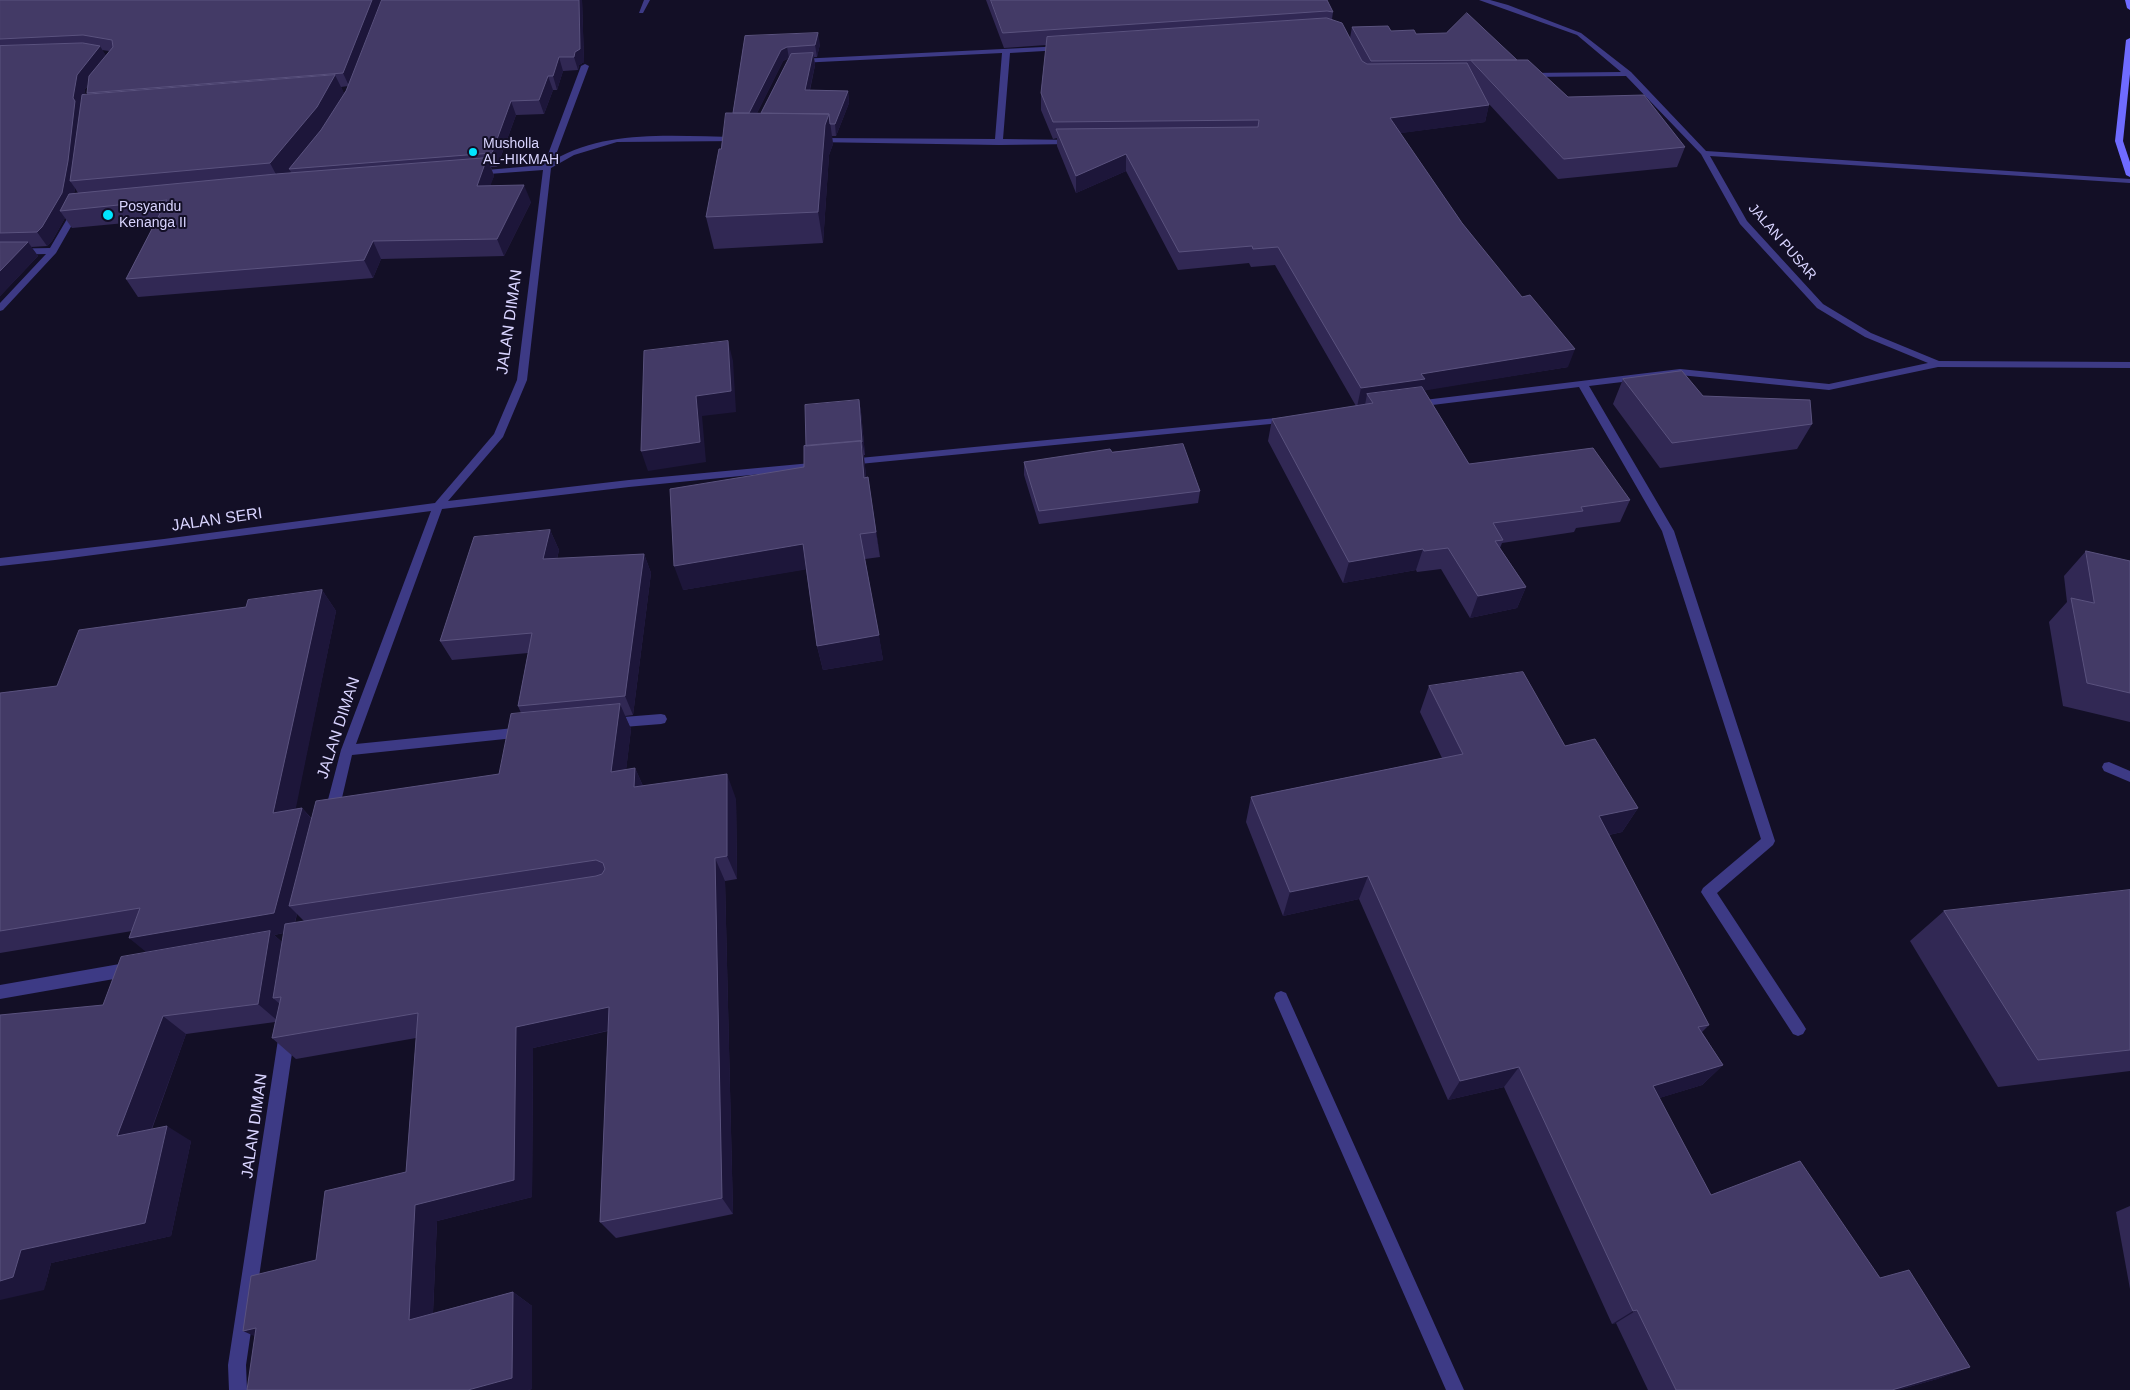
<!DOCTYPE html>
<style>
body{margin:0}
canvas{display:block;background:#130f26}
</style>
<canvas width="2130" height="1390"></canvas>
<script>
const ctx = document.querySelector('canvas').getContext('2d');
ctx.lineJoin = 'round';
function fill(path, color) { ctx.fillStyle = color; ctx.fill(path, 'evenodd'); }
function stroke(path, color, width, dash) { ctx.strokeStyle = color; ctx.lineWidth = width; ctx.lineCap = dash ? 'butt' : 'round'; ctx.setLineDash(dash || []); ctx.stroke(path); }
function drawText(font, color, halo, rows, align = 'center') {
  ctx.font = font + ' Arial,sans-serif'; ctx.lineWidth = 4; ctx.setLineDash([]); ctx.textBaseline = 'middle'; ctx.strokeStyle = halo; ctx.fillStyle = color; for (const [text, x, y, turn = 0] of rows) {
    ctx.save(); ctx.translate(x, y); ctx.rotate((+turn || 0) * Math.PI / 180); ctx.textAlign = isNaN(turn) ? turn : align; if (halo) ctx.strokeText(text, 0, 0); ctx.fillText(text, 0, 0); ctx.restore();
  }
}
fill(new Path2D(`
 M2109 762 2130 771V782L2104 771 2102 767 2104 763Z
 M1281 991 1286 993 1464 1390H1446L1274 998 1276 993Z`), '#3d3a85');
fill(new Path2D(`
 M644 0H650L643 13H639Z
 M1479 0H1490L1508 5 1581 33 1631 72 1706 151 2130 179V183L1710 156 1747 221 1823 304 1871 333 1939 361 2130 362V368L1938 367 1829 390 1680 375 1589 386 1674 531 1775 841 1773 845 1717 893 1803 1024 1806 1029 1803 1034 1798 1036 1793 1034 1701 892 1703 888 1761 839 1662 531 1579 387 1416 407 1411 404 1416 401 1680 369 1829 384 1928 363 1865 337 1817 308 1740 224 1701 154 1626 76 1525 77V73H1528L1621 72 1577 35Z
 M1064 46 1065 48 1061 50 1010 53 1003 139 1075 140 1076 142 1072 144 999 145 814 142V138H817L995 139 1002 53 799 63 795 61 799 59Z
 M585 64 589 66 554 160C609 128 678 137 739 137L743 139 739 141 617 142 574 155 551 168 527 380 503 437 448 501 629 480 822 462 827 465 822 468 629 487 442 509 356 744 524 727 529 728 530 732 529 736 524 737 352 755 338 815 336 819 331 821 326 819 324 815 341 750 431 511 55 560 0 566V558L164 539 435 503 494 434 517 380 543 170 475 175 471 173 475 171 544 165 581 66Z
 M74 207 81 209 56 253 3 310 0 311V303L46 254 0 255V249L50 248Z
 M1287 417 1292 420 1291 422 849 465 844 462 849 459Z
 M661 714 665 715 667 719 665 723 661 724 611 728 606 727 605 723 606 719 611 718Z
 M131 962 136 964 138 969 136 974 131 976 0 999V985Z
 M287 1026 292 1028 295 1033 246 1365 247 1390H229L228 1365 279 1033 282 1028Z`), '#3d3a85');
fill(new Path2D(`
 M2125 0H2130V10L2127 8Z
 M2130 38V74L2123 141 2130 162V177L2126 175 2115 141 2126 40Z`), '#6f6bff');
fill(new Path2D(`
 M0 0H582L584 62 579 65 578 70 563 71 557 90H553L544 114 516 115 497 167H491L494 176 490 185 531 202 504 256 381 259 373 278 138 297 126 279 157 220 72 228 65 218 52 241 47 246 31 247 38 256 0 296ZM102 50 109 51 106 56ZM88 86 87 93V95H84L85 89ZM348 86 344 94 341 87ZM75 188 78 193 74 194Z
 M986 0H1327L1333 12 1332 19 1350 38 1352 27 1416 34 1517 60 1568 97 1685 147 1677 167 1558 179 1489 104 1485 122 1400 133 1462 223 1568 367 1424 390 1469 464 1630 500 1620 522 1576 528 1574 532 1502 543 1500 548 1526 587 1517 608 1470 618 1441 569 1417 572 1416 570 1343 583 1268 441 1272 419 1356 406 1275 265 1251 267 1249 263 1178 270 1126 171 1076 193 1057 146V138L1053 139 1041 110V93L1046 45 1004 48Z
 M745 36 820 44 817 57H814L815 65 810 90 848 91 849 103 836 136H832L833 144 829 155 823 243 714 249 706 217 721 149 733 113ZM789 58 761 113H757L783 61Z
 M1623 379 1703 396 1812 424 1797 449 1660 468 1613 404Z
 M859 400 861 412 865 455H864L866 478 868 477 880 557 865 559 883 660 823 670 817 646 806 569 683 590 804 467 806 446Z
 M1024 462 1200 491 1198 503 1039 524 1024 475Z
 M550 530 559 550 557 559 644 554 651 573 633 715 625 716 631 729 626 770 635 768 643 786 736 799 737 879 725 881 733 1214 616 1238 600 1222 608 1031 533 1048 532 1197 437 1221 433 1313 513 1292 532 1306V1389L528 1390H247L316 1260 406 1172 416 1038 296 1059 272 1038 275 1022 186 1034 152 1129 191 1141 171 1236 51 1263 44 1290 103 1005 146 952 132 931 0 953V693L57 686 246 607 322 590 336 611 295 809 302 808 312 819 499 774 521 713 518 706 528 653 452 660 440 641ZM297 914 304 921 295 923ZM284 933 282 942 274 935Z
 M2086 551 2130 561V722L2063 706 2049 622 2067 602 2064 576Z
 M1429 686 1565 746 1638 808 1622 832 1609 835 1709 1025 1702 1032 1723 1065 1702 1085 1659 1098 1711 1195 1880 1278 1970 1367 1937 1379 1898 1390H1648L1616 1323 1612 1324 1504 1087 1448 1100 1359 899 1283 916 1246 822 1251 797 1442 758 1420 712Z
 M2130 890V1071L1998 1087 1910 941 1944 911Z
 M2130 1206V1289L2116 1212Z`), '#312854');
fill(new Path2D(`
 M372 0H382L349 86 343 73Z
 M579 0H582L584 62 579 65 578 70 574 57Z
 M818 33 820 44 817 57 815 45Z
 M100 46 108 59 85 89 70 181 75 188 71 207 60 211 65 218 52 241 47 246 37 232 73 98 77 75Z
 M787 47 789 58 783 61 746 135 743 123 781 50Z
 M813 53 815 65 807 102 805 90Z
 M559 57 563 71 557 90 553 76Z
 M335 75 345 95 326 128 289 169 291 172 281 184 270 163Z
 M548 76 553 90 544 114 539 100Z
 M848 91 849 103 836 136 835 124Z
 M511 101 516 115 497 167 492 153Z
 M1489 105 1485 122 1387 135 1390 118Z
 M829 114 833 144 829 155 823 243 818 212 825 125Z
 M1126 154V171L1076 193V176Z
 M487 158 494 176 484 203 477 186Z
 M524 185 531 202 504 256 497 239Z
 M373 241 381 259 373 278 364 260Z
 M28 242 38 256 0 296V271Z
 M728 341 733 361 736 412 702 416 706 462 648 471 641 451 696 396Z
 M1575 349 1568 367 1422 391 1373 403 1367 394 1365 405 1357 407 1361 388 1421 374Z
 M859 400 861 412 865 455 862 442Z
 M861 441 865 466 868 503 864 478Z
 M868 477 872 502 880 557 876 532Z
 M550 530 559 550 552 579 543 559Z
 M803 544 809 569 683 590 674 566Z
 M1423 549 1416 570 1343 583 1349 562Z
 M644 554 651 573 633 715 625 696Z
 M1526 587 1517 608 1470 618 1478 596Z
 M322 590 336 611 291 832 273 813Z
 M879 635 883 660 823 670 817 646Z
 M620 704 631 729 623 796 611 772Z
 M635 768 646 793 634 787Z
 M727 774 736 799 737 879 727 856Z
 M302 808 319 828 289 906 297 914 292 931 274 935 290 949 281 997 273 998 281 1005 279 1022 258 1004 151 956 129 938Z
 M1638 808 1622 832 1584 840 1599 816Z
 M715 858 725 881 733 1214 722 1198Z
 M1368 876 1359 899 1283 916 1290 892Z
 M609 1007 623 1027 533 1048 532 1197 437 1221 432 1333 409 1320 415 1205 516 1027Z
 M163 1016 186 1034 143 1152 117 1136Z
 M1723 1065 1702 1085 1633 1106 1653 1086Z
 M1519 1067 1504 1087 1448 1100 1460 1081Z
 M167 1126 191 1141 171 1236 51 1263 44 1290 0 1300V1281L21 1250Z
 M513 1292 532 1306V1389L528 1390H468Z
 M1637 1310 1616 1323 1612 1324 1633 1311Z
 M256 1328 272 1344 243 1331Z
 M1970 1367 1937 1379 1898 1390H1892Z`), '#1d163a');
const building = new Path2D(`
 M0 0H372L343 73 87 93 89 76 113 47 112 40 83 35 0 39Z
 M382 0H579L580 49 575 52 574 57H559L553 76H548L539 100 511 101 492 153 289 169 321 130 346 91Z
 M991 0H1327L1333 12 1327 11 1003 33Z
 M1467 13 1517 60 1371 61 1352 27 1388 26 1391 31 1414 30 1416 34 1446 33Z
 M1327 18 1342 23 1362 61 1367 64 1467 63 1489 105 1390 118 1462 223 1522 297 1530 295 1575 349 1421 374 1425 379 1361 388 1278 247 1253 249 1252 246 1179 252 1126 154 1076 176 1056 129 1258 127 1259 120 1053 122 1041 93 1047 37Z
 M818 33 815 45 787 47 781 50 749 113H733L745 36Z
 M83 43 100 46 77 75 73 98 75 101 68 161 62 193 42 227 37 232 0 233V46Z
 M813 53 805 90 848 91 835 124H830L829 114 761 113 791 54Z
 M1471 60H1528L1568 97 1644 95 1685 147 1564 159Z
 M335 75 317 107 270 163 70 181 82 95Z
 M726 113 829 114 825 125 818 212 706 217 719 149H721Z
 M487 158 477 186 524 185 497 239 373 241 364 260 126 279 167 200 60 211 69 194 276 174Z
 M0 242H28L0 271Z
 M728 341 731 391 696 396 700 442 641 451 644 351Z
 M1682 371 1703 396 1810 400 1812 424 1672 443 1623 379Z
 M1422 387 1469 464 1593 448 1630 500 1581 507 1583 511 1493 523 1503 540 1495 541 1526 587 1478 596 1448 548 1424 551 1423 549 1349 562 1272 419 1373 403 1367 394Z
 M859 400 862 442H861V441L806 446 805 405Z
 M861 441 864 478 868 477 876 532 860 534 879 635 817 646 803 544 674 566 670 489 804 467V446Z
 M1183 444 1200 491 1039 511 1024 462 1110 449 1112 452Z
 M550 530 543 559 644 554 625 696 518 706 532 633 440 641 474 537Z
 M2086 551 2130 561V693L2087 683 2071 598 2094 603Z
 M322 590 273 813 302 808 274 913 129 938 140 908 0 931V693L57 686 79 630 246 607 248 600Z
 M1523 672 1565 746 1595 739 1638 808 1599 816 1709 1025 1698 1027 1723 1065 1653 1086 1711 1195 1800 1161 1880 1278 1909 1270 1970 1367 1892 1390H1676L1637 1310 1633 1311 1519 1067 1460 1081 1368 876 1290 892 1251 797 1463 754 1429 686Z
 M620 704 611 772 635 768 634 787 727 774V856L715 858 722 1198 600 1222 609 1007 516 1027 514 1180 415 1205 409 1320 513 1292 512 1378 468 1390H247L256 1328 243 1331 251 1276 316 1260 325 1191 406 1172 418 1013 272 1038 281 997 273 998 285 924 596 876 602 874 605 869 603 863 596 860 289 906 316 801 499 774 511 714Z
 M2130 890V1050L2038 1060 1944 911Z
 M270 931 258 1004 163 1016 117 1136 167 1126 145 1223 21 1250 13 1277 0 1281V1015L103 1005 121 957Z`);
fill(building, '#433a66');
stroke(building, '#5a527e', 1);
for (const [x, y, r, color] of [
 [473,152,5,"#00e5ff"],
 [108,215,6,"#00e5ff"]
]) { const dot = new Path2D(); dot.arc(x, y, r, 0, 2 * Math.PI); ctx.fillStyle = color; ctx.fill(dot); stroke(dot, '#130f26', 2); }
drawText('14px', '#d9d4ff', '#130f26', [
 ["Musholla",483,144],
 ["AL-HIKMAH",483,160],
 ["Posyandu",119,207],
 ["Kenanga II",119,223]
], 'left');
drawText('14px', '#d9d4ff', '#130f26', [
 ["JALAN PUSAR",1782,242,49]
]);
drawText('16px', '#d9d4ff', '#130f26', [
 ["JALAN DIMAN",510,322,-82],
 ["JALAN SERI",217,520,-8],
 ["JALAN DIMAN",339,728,-72],
 ["JALAN DIMAN",255,1126,-82]
]);
</script>
